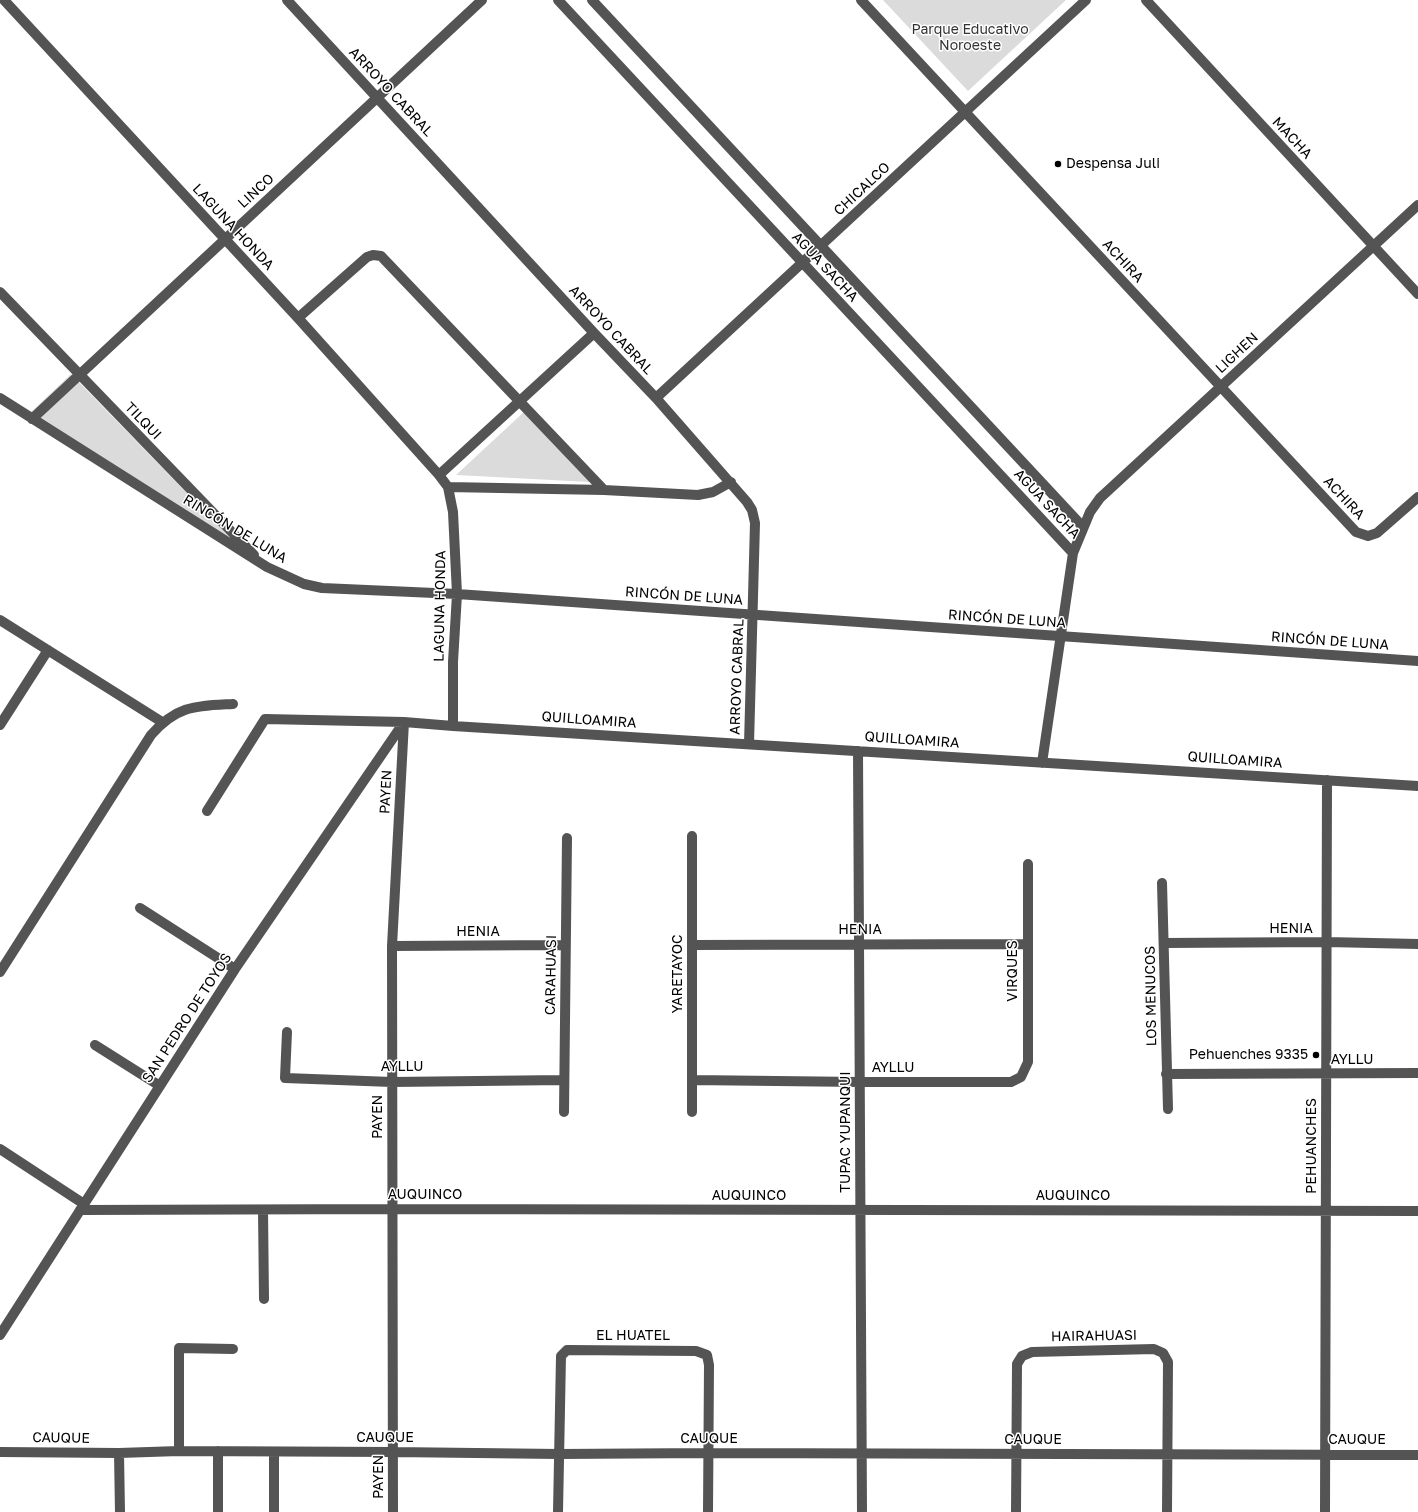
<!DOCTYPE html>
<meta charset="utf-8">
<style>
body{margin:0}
canvas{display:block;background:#fff}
</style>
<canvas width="1418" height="1512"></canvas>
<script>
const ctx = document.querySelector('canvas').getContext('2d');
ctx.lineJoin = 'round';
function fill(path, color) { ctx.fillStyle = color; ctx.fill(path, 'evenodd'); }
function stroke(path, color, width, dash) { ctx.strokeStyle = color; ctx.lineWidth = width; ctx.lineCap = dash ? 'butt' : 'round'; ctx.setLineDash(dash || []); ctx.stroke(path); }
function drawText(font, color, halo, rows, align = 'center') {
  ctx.font = font + ' "Golos Text",sans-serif'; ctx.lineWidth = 3; ctx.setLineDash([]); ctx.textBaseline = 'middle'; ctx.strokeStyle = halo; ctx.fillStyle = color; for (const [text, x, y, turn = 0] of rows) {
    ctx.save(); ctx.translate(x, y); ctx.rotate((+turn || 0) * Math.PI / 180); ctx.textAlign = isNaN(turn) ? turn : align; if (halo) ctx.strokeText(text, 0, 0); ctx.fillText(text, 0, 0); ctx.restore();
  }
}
fill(new Path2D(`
 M883 0H1066L968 91Z
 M71 374 250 558 31 412Z
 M525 411 590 482 456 475Z`), '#dbdbdb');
stroke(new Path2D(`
 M4 0 298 318 439 475 448 487 604 490
 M287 0 594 333 656 398 747 502 752 510 755 523 749 744
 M558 0 1073 553
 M592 0 1083 527
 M861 0 1356 532 1368 536 1377 533 1418 497
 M1146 0 1418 294
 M0 292 254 555
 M298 318 367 257 373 255 381 256 604 490 698 495 713 492 731 482
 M0 398 267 567 304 584 322 588 457 594 1418 661
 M656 398 1086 0
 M32 419 482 0
 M439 475 594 333
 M448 487 453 512 457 594 453 662V726
 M0 620 162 722
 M0 725 48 650
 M858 751 862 1512
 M1042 763 1073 553 1090 512 1100 498 1418 205
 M207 811 265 719 404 722 453 726 1418 786
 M692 836V1112
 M1162 883 1168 1109
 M140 908 235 969
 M1164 943 1327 942 1418 944
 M692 945 1027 944
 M392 946 565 945
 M0 972 151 735C177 705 196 706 233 704
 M287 1032 285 1078 392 1082 564 1080
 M95 1045 160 1086
 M1166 1074 1418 1073
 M692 1080 860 1082H1011L1021 1077 1028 1062V864
 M564 1112 567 838
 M0 1149 84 1204
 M80 1210 393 1209 1418 1211
 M263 1210 264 1299
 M0 1335 235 969 404 722
 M179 1451V1348L233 1349
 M218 1451V1512
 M0 1452 119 1453 179 1451 393 1452 559 1454 709 1453 1418 1455
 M274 1452V1512
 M119 1453 120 1512
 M393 1512 392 946 404 722
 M558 1512 561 1356 567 1350 696 1351 707 1355 709 1365 708 1512
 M1016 1512 1017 1364 1022 1356 1032 1352 1154 1349 1163 1353 1168 1362 1167 1512
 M1325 1512 1327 780`), '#545454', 10);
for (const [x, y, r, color] of [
 [1058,164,4,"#000"],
 [1316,1055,4,"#000"]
]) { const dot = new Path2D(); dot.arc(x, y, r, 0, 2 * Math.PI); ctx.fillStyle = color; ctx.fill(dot); stroke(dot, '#fff', 1.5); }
drawText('14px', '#323232', '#fff', [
 ["Parque Educativo",970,30],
 ["Noroeste",970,46]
]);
drawText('14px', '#000', '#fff', [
 ["ARROYO CABRAL",391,92,47],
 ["MACHA",1292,138,47],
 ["CHICALCO",862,189,-43],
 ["LINCO",256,191,-43],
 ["LAGUNA HONDA",233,227,47],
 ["ACHIRA",1123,261,47],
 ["AGUA SACHA",825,267,47],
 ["ARROYO CABRAL",611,330,47],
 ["LIGHEN",1237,353,-43],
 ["TILQUI",143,421,46],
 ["ACHIRA",1344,498,47],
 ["AGUA SACHA",1047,504,47],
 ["RINCÓN DE LUNA",235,529,31],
 ["RINCÓN DE LUNA",684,596,4],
 ["LAGUNA HONDA",440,606,-89],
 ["RINCÓN DE LUNA",1007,619,4],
 ["RINCÓN DE LUNA",1330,641,4],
 ["ARROYO CABRAL",737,677,-88],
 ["QUILLOAMIRA",589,720,4],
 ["QUILLOAMIRA",912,740,4],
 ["QUILLOAMIRA",1235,760,4],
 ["PAYEN",386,792,-87],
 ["HENIA",1291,929],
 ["HENIA",860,930],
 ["HENIA",478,932],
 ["VIRQUES",1013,971,-90],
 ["YARETAYOC",678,974,-90],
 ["CARAHUASI",551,975,-89],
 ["LOS MENUCOS",1151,996,-91],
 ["SAN PEDRO DE TOYOS",187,1018,-57],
 ["AYLLU",1352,1060],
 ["AYLLU",402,1067],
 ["AYLLU",893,1068],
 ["PAYEN",378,1117,-90],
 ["TUPAC YUPANQUI",846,1132,-90],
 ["PEHUANCHES",1312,1146,-90],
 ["AUQUINCO",425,1195],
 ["AUQUINCO",749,1196],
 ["AUQUINCO",1073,1196],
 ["EL HUATEL",633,1336],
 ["HAIRAHUASI",1094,1336,-1],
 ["CAUQUE",61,1438,1],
 ["CAUQUE",385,1438],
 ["CAUQUE",709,1439],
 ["CAUQUE",1033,1440],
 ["CAUQUE",1357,1440],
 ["PAYEN",379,1477,-90]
]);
drawText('14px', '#000', '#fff', [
 ["Despensa Juli",1066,164],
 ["Pehuenches 9335",1308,1055,"right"]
], 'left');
</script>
